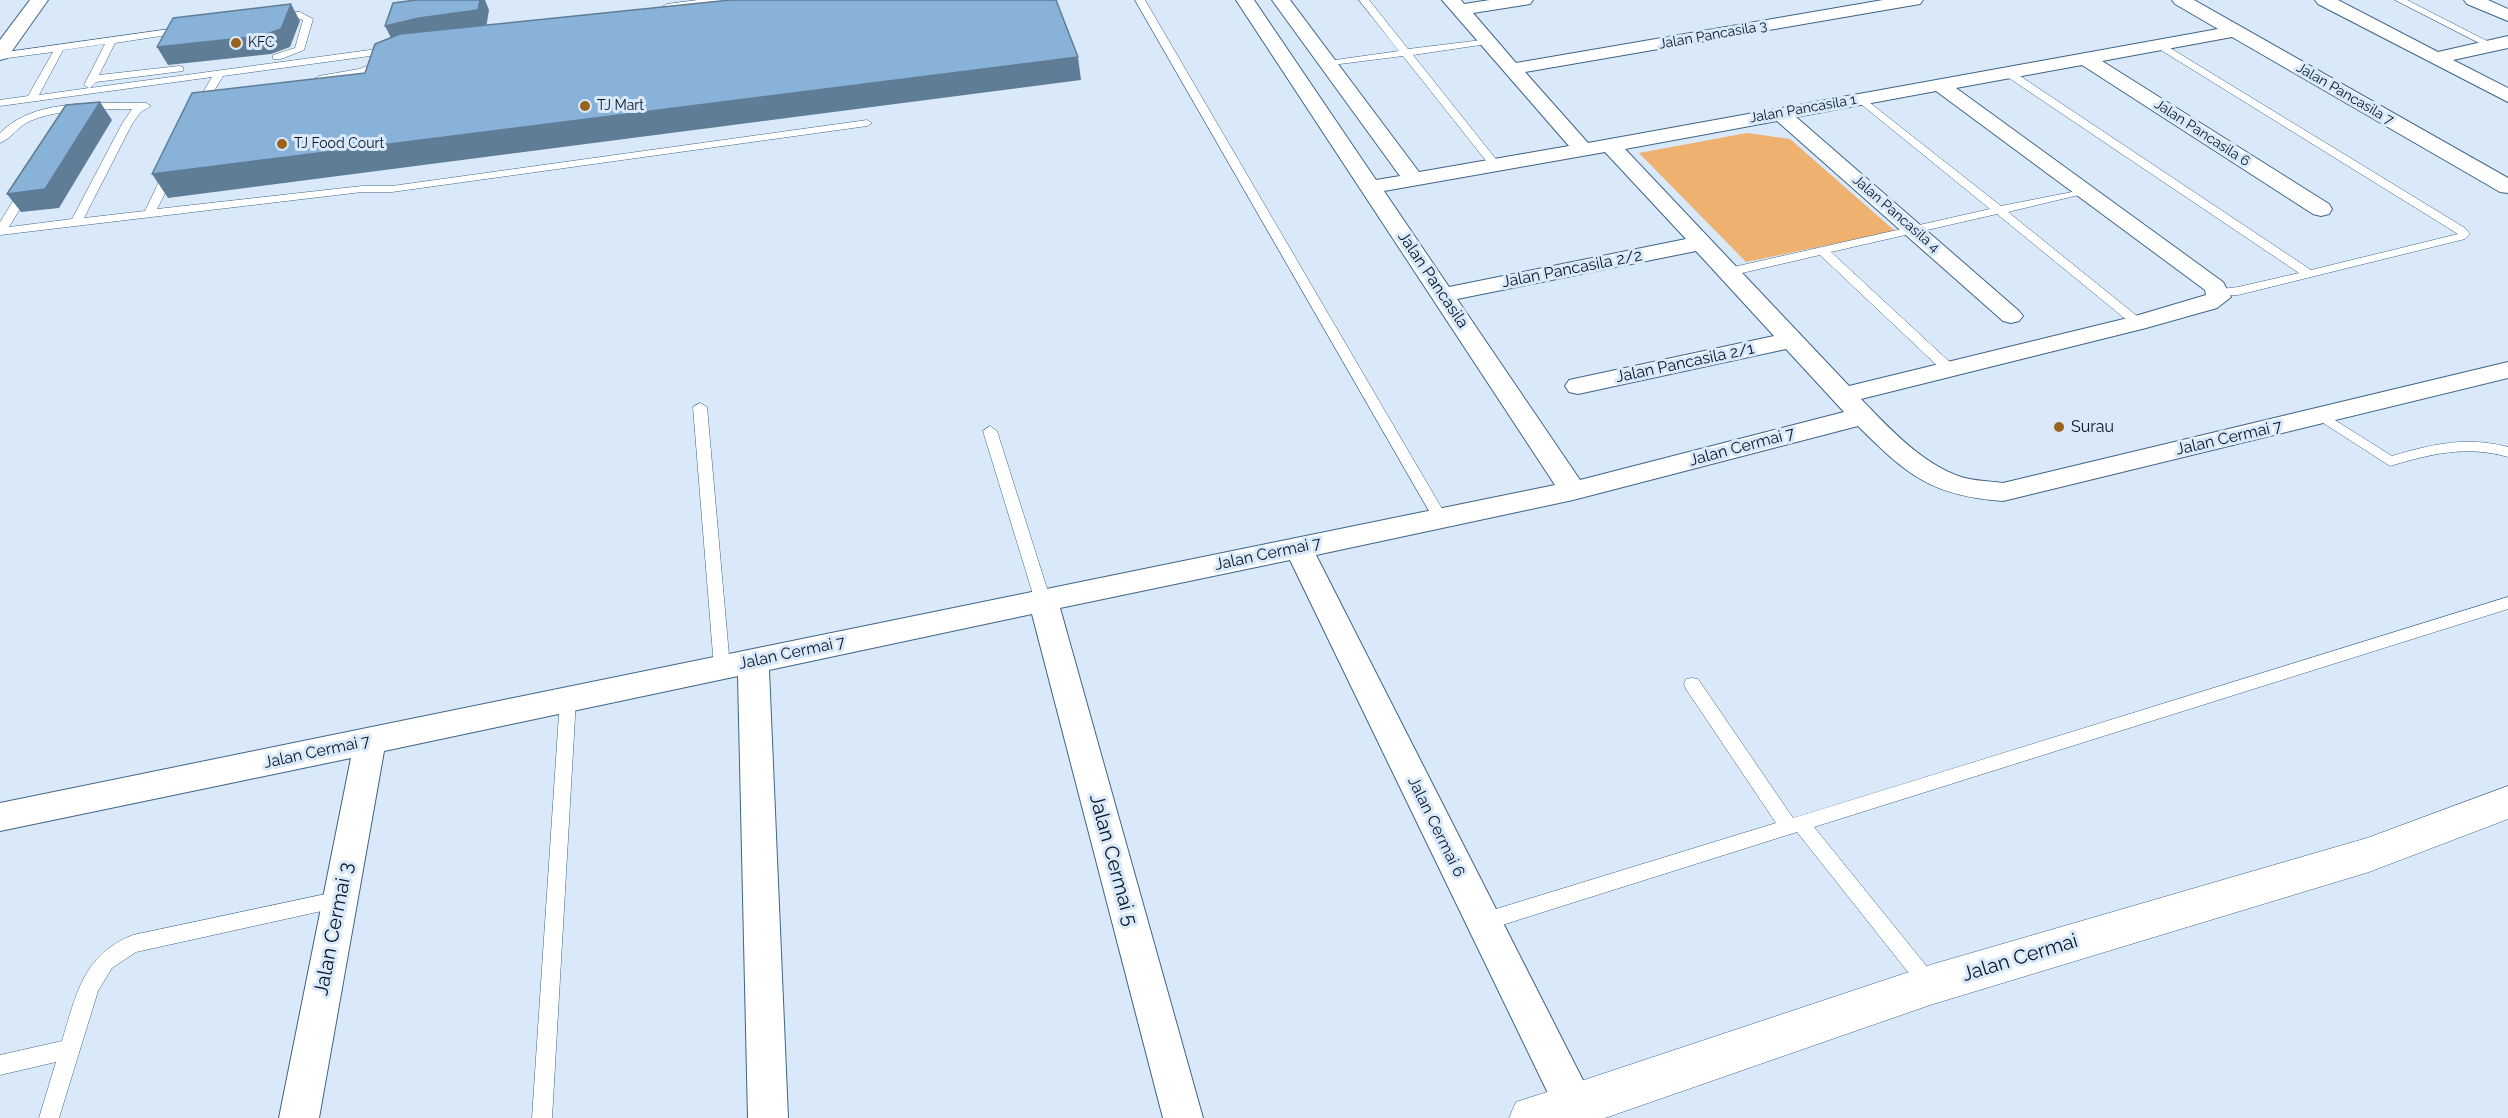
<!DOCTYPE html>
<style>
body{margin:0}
canvas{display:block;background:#d9e9f9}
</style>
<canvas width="2508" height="1118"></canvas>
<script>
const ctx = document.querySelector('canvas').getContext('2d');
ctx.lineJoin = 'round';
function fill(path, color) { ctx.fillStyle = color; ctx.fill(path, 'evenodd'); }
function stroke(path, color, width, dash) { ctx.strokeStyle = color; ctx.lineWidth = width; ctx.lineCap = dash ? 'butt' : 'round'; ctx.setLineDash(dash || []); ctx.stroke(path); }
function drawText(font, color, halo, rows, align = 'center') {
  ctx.font = font + ' Raleway,sans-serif'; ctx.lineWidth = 6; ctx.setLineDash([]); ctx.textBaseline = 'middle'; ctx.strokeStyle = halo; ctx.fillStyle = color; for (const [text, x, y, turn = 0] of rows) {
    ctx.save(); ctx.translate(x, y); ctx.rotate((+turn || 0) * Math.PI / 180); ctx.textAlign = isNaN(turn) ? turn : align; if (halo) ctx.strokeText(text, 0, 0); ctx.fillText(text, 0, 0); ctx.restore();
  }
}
fill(new Path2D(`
 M1747 133 1790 139 1895 231 1746 262 1639 153Z`), '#eeb16f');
const service = new Path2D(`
 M698 0H723L718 3 667 10 662 7 667 4Z
 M1135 0H1145L1448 519 1446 523H1436Z
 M1359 0H1369L1408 49 1490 39 1492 41 1487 44 1413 55 1499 163V167H1491L1403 56 1324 66V62L1328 61 1399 51Z
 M2395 0H2407L2497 46 2489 48Z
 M300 12 313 19 304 50 281 59H273V55L295 48 303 20C293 15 280 23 271 17L276 14Z
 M184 27 189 30 187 32 115 43 99 75 179 66 183 67V71L96 82 90 88 392 47 397 50 392 53 223 76 204 108 199 111 194 108 212 77 0 106V100L28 96 53 52 0 59V53ZM105 44 84 85 89 88 39 95 63 50Z
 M2156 43H2162L2465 228 2470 234 2465 239 2238 295 2213 296 2211 293 2213 290 2238 287 2299 273 2003 74V70H2011L2311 270 2458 234 2156 47Z
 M385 59 389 60V64L365 74 319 82 314 79 319 76 359 69Z
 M1860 95 2001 206 2087 189V193L2008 212 2142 320 2144 323 2142 326H2134L1997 214 1831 252 1954 366 1956 369 1954 372H1944L1820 255 1729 276 1725 275V269L1729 268 1990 209 1856 100 1855 98Z
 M133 103H146L151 106 141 112 132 124 84 218 145 211 164 171 170 168 176 171 157 209 362 186H392L867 120 872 123 867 126 392 192H362L0 235V222L23 185 27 184 33 187 9 227 72 219 122 124 132 109C99 110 61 108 30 121 18 126 11 139 0 143V133C32 100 90 103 133 103Z
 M700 403 707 407 730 667 728 671 722 673 716 671 714 667 693 407Z
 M2322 412 2392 456C2432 444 2467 436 2508 447V457C2466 445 2431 454 2390 466L2317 419 2315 416Z
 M990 426 997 431 1051 601 1048 605H1038L1035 601 983 431Z
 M2508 597V609L1814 827 1937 979 1940 985 1937 991 1930 994 1923 991 1797 832 1483 931 1476 928 1474 922 1476 916 1483 913 1776 823 1686 689 1684 684 1686 679 1692 678 1698 679 1793 818Z
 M568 692 574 694 576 699 552 1118H532L560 699 562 694Z
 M340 891 347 893 349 899 347 905 340 907 136 952 112 968 98 991 59 1118H39L56 1062 0 1075V1055L62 1041C76 995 83 954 133 935Z`);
const minor = new Path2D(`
 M30 0H48L7 58 0 60V40Z
 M1236 0H1254L1376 180 1400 176 1272 0H1290L1419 172 1569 146 1442 0H1461L1464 4 1490 0H1533L1530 4 1524 5 1473 13 1516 63 1883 0H1923L1920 4 1914 5 1525 72 1588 143 2218 29 2175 4 2172 0H2194L2508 178V193L2500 192 2232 37 2102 61 2329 204 2332 209 2329 214 2321 216 2313 214 2082 65 1956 88 2223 282 2231 297 2217 308 2146 328 1861 399C1888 427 1922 464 1961 477 1974 481 1989 481 2003 483L2508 362V378L2003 501C1932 496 1907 475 1858 426L1573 500 1316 555 1589 1092 1595 1106 1590 1118H1560L1290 560 1060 608 1203 1118H1163L1032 614 769 670 788 1118H748L738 676 384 751 319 1118H279L351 758 0 831V803L1555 485ZM1936 91 2205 290 2206 295 2132 317 1849 386 1625 149 1777 121 2003 321 2011 323 2019 321 2023 316 2019 311 1796 117ZM1605 152 1686 239 1449 287 1384 191ZM1696 251 1774 336 1569 380 1565 386 1569 392 1578 394 1786 349 1844 412 1580 480 1457 299Z
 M2315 0H2338L2438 52 2508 36V48L2453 60 2508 88V102L2318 4Z
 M2464 0H2488L2508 9V21L2467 4Z`);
const tertiary = new Path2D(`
 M2508 786V819L2369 872 1930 1005 1605 1118H1509L1516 1102 1575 1083 1930 965 2367 838Z`);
stroke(service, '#3f6588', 1);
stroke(minor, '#3f6588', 2);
stroke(tertiary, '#3f6588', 1);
fill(service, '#fff');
fill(minor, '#fff');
fill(tertiary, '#fff');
fill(new Path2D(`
 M480 0H485L489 10 486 28 394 44 385 26Z
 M291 4 300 21 290 47 271 54 168 65 157 47Z
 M1078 57 1081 80 168 198 152 174Z
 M100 102 112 120 59 208 21 212 7 194Z`), '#607d97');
const building = new Path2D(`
 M416 0H480L478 10 419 18 385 26 393 3Z
 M730 0H1056L1078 57 152 174 192 93 365 73 375 44 400 34Z
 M291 4 281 29 261 36 157 47 173 18Z
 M100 102 45 189 7 194 66 105Z`);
fill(building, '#89b2d8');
stroke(building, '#607d97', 1.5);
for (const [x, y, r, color] of [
 [236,43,6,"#9a631d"],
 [585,106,6,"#9a631d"],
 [282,144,6,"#9a631d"],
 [2059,427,6,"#9a631d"]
]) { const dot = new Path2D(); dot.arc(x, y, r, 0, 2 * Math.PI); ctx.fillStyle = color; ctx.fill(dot); stroke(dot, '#d9e9f9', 2); }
drawText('14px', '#071624', '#d9e9f9', [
 ["Jalan Pancasila 3",1713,35,-10],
 ["Jalan Pancasila 7",2345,94,30],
 ["Jalan Pancasila 1",1803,109,-10],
 ["Jalan Pancasila 6",2202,133,33],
 ["Jalan Pancasila 4",1896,214,41]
]);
drawText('14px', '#071624', '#d9e9f9', [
 ["KFC",248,43],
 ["TJ Mart",597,106],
 ["TJ Food Court",294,144]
], 'left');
drawText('16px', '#071624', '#d9e9f9', [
 ["Jalan Pancasila 2/2",1572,269,-11],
 ["Jalan Pancasila",1433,280,56],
 ["Jalan Pancasila 2/1",1685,363,-12],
 ["Jalan Cermai 7",2229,438,-13],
 ["Jalan Cermai 7",1742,447,-15],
 ["Jalan Cermai 7",1268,554,-12],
 ["Jalan Cermai 7",792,653,-12],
 ["Jalan Cermai 7",317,752,-12],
 ["Jalan Cermai 6",1436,827,64]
]);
drawText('16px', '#071624', '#d9e9f9', [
 ["Surau",2071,427]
], 'left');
drawText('20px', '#071624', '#d9e9f9', [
 ["Jalan Cermai 5",1113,860,75],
 ["Jalan Cermai 3",334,929,-79],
 ["Jalan Cermai",2020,958,-17]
]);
</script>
